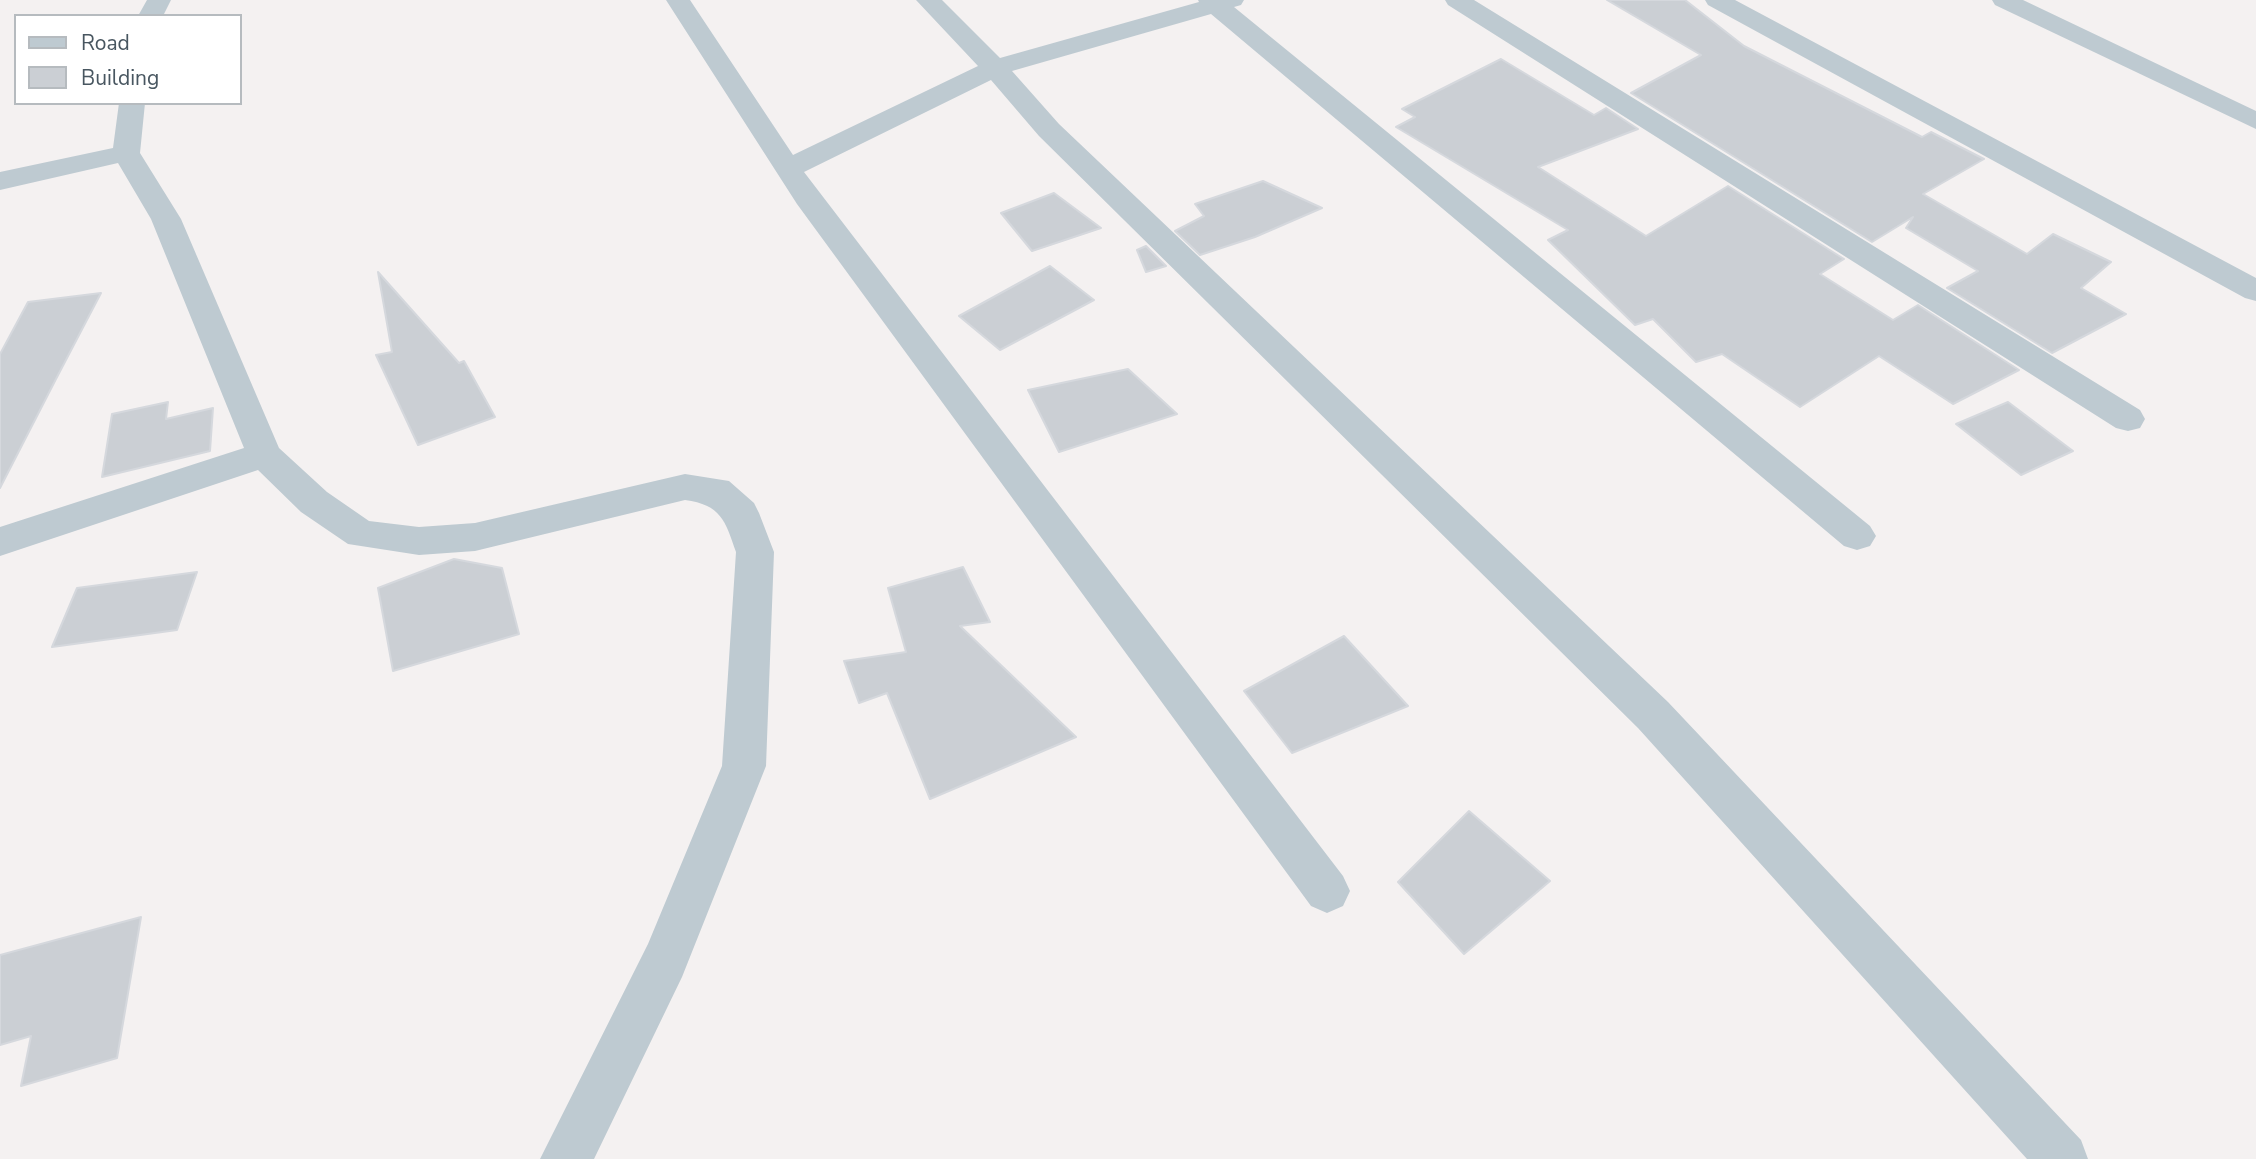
<!DOCTYPE html>
<style>
body{margin:0}
#map{position:relative;width:2256px;height:1159px;overflow:hidden;background:#f4f1f1;font-family:"Nunito Sans",sans-serif}
canvas{display:block}
.legend{position:absolute;left:14px;top:14px;width:228px;height:91px;box-sizing:border-box;background:#fff;border:2px solid #b6bbbf;margin:0;padding:9px 12px;list-style:none;font-size:21px;color:#485660}
.legend li{display:flex;align-items:center;gap:14px;height:35px}
.legend b{width:35px;border:2px solid #b6bbbf}
</style>
<div id="map">
<canvas width="2256" height="1159"></canvas>
<ul class="legend">
<li><b style="height:9px;background:#becad1"></b>Road</li>
<li><b style="height:19px;background:#cbcfd4"></b>Building</li>
</ul>
</div>
<script>
const ctx = document.querySelector('canvas').getContext('2d');
ctx.lineJoin = 'round';
function fill(path, color) { ctx.fillStyle = color; ctx.fill(path, 'evenodd'); }
function stroke(path, color, width, dash) { ctx.strokeStyle = color; ctx.lineWidth = width; ctx.lineCap = dash ? 'butt' : 'round'; ctx.setLineDash(dash || []); ctx.stroke(path); }
const building = new Path2D(`
 M1607 0H1685L1744 46 1922 137 1931 132 1984 159 1923 194 2027 254 2053 234 2111 262 2081 288 2126 314 2052 353 1947 288 1978 271 1906 228 1913 217 1872 242 1631 93 1701 55Z
 M1501 59 1594 115 1606 108 1638 129 1538 167 1646 236 1728 186 1844 259 1820 274 1893 320 1918 305 2019 370 1953 404 1879 356 1800 407 1722 354 1696 362 1653 319 1635 325 1548 240 1568 230 1396 127 1415 117 1402 109Z
 M1263 181 1322 208 1255 237 1200 255 1175 231 1204 216 1195 204Z
 M1054 193 1101 228 1032 251 1001 213Z
 M1146 246 1166 266 1146 272 1137 250Z
 M1050 266 1094 300 1000 350 959 316Z
 M378 272 459 363 464 361 495 417 418 445 376 355 392 352Z
 M101 293 56 379 0 488V354L28 302Z
 M1128 369 1177 414 1059 452 1028 390Z
 M168 402 166 419 213 408 210 451 102 477 112 414Z
 M2008 402 2073 451 2021 475 1956 424Z
 M454 559 502 568 519 634 393 671 378 588Z
 M963 567 990 622 960 626 1076 737 930 799 887 693 859 703 844 661 906 652 888 588Z
 M197 572 177 630 52 647 77 588Z
 M1344 636 1408 706 1292 753 1244 691Z
 M1469 811 1550 881 1464 954 1398 882Z
 M141 917 117 1058 21 1086 31 1036 0 1045V955Z`);
fill(building, '#cbcfd4');
stroke(building, '#d5d8dd', 2);
fill(new Path2D(`
 M147 0H171L163 16H138Z
 M666 0H690L793 155 978 66 916 0H942L1000 58 1199 2 1198 0H1244L1241 5 1234 7 1870 526 1876 536 1870 546 1857 550 1844 546 1211 14 1012 71 1059 124 1668 702 2081 1140 2088 1159H2027L1638 728 1039 136 991 80 804 172 1343 876 1350 891 1343 906 1327 913 1311 906 797 204Z
 M1445 0H1474L2140 410 2145 419 2140 428 2128 431 2116 428 1448 5Z
 M1705 0H1735L2256 278V301L2245 298 1708 5Z
 M1992 0H2023L2256 111V129L1995 5Z
 M119 103H145L140 153 181 219 279 448 327 492 369 521 419 527 475 523 685 474 729 481 754 503 759 513 774 552 766 766 682 977 594 1159H540L648 944 722 766 736 552C725 520 721 505 685 500L475 551 419 555 348 544 301 512 258 470 0 556V527L244 448 151 219 118 163 0 190V172L113 148Z`), '#becad1');
</script>
